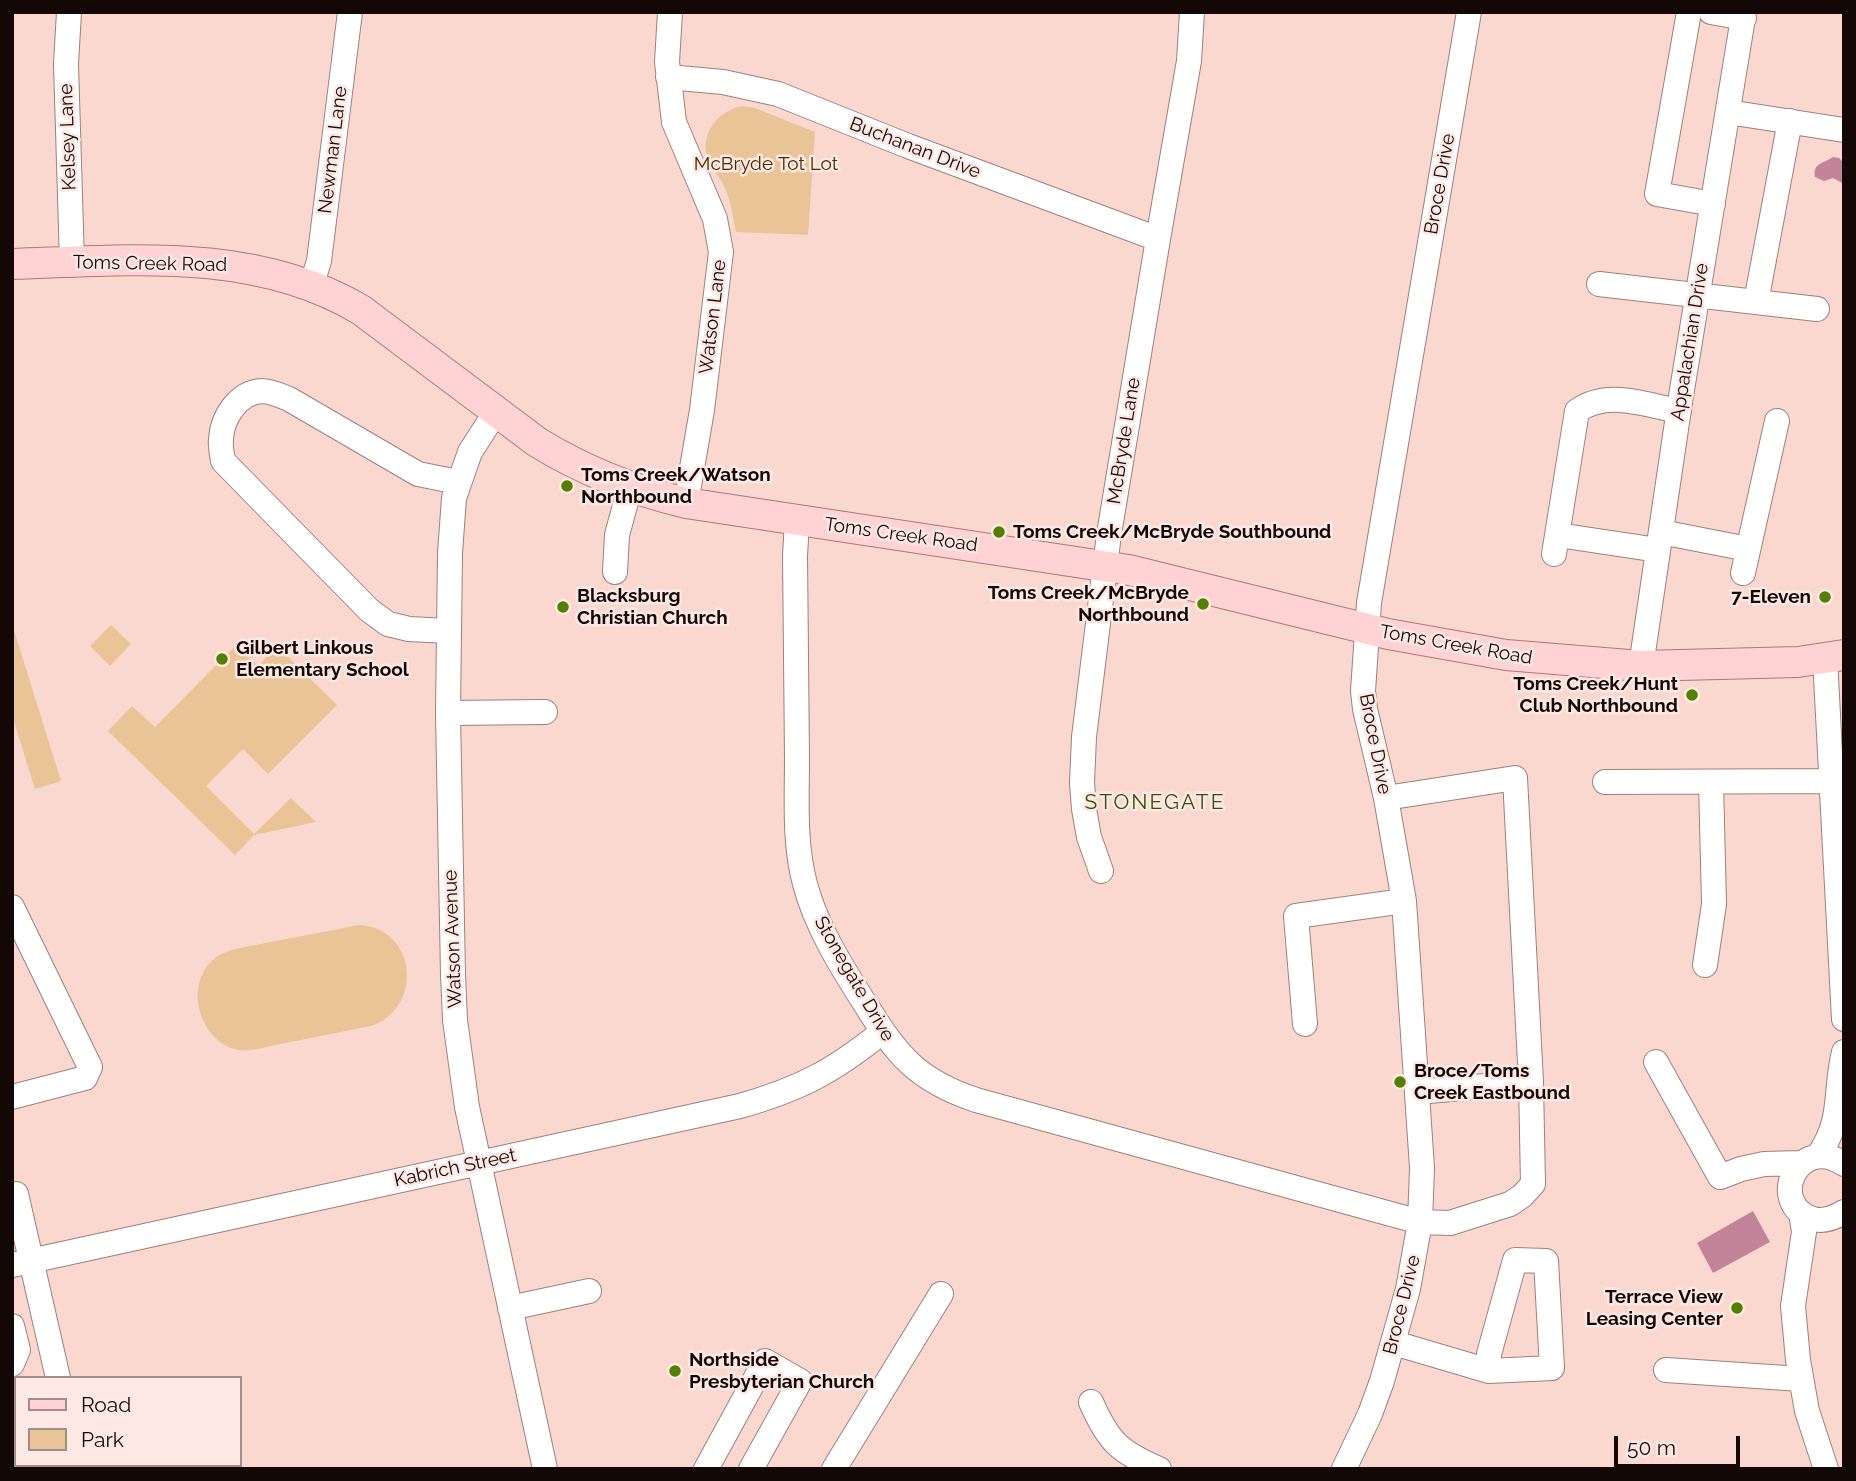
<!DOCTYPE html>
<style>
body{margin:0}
#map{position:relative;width:1856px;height:1481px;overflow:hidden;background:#fad8cf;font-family:Raleway,sans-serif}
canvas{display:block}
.frame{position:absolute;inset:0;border:14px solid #130806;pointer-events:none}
.legend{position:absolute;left:14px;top:1376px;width:228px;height:91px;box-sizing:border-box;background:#fde8e3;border:2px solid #9f8e8b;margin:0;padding:9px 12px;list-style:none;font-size:21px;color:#130806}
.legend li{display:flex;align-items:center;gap:14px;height:35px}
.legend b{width:35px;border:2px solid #9f8e8b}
.scale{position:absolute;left:1614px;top:1436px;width:126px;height:32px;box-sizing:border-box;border:4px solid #130806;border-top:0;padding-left:9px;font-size:21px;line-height:24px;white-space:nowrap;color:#130806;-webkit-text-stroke:5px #fde8e3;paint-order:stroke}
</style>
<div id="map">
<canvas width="1856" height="1481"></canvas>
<div class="frame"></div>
<ul class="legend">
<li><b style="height:9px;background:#ffd2d4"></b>Road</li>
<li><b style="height:19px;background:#e8c496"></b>Park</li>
</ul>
<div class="scale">50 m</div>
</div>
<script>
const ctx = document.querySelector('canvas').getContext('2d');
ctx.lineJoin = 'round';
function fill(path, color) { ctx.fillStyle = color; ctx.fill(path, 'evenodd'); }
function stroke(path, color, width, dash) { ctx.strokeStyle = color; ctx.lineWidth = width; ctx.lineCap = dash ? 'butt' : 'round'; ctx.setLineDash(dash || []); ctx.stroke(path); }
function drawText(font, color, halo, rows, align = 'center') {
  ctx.font = font + ' Raleway,sans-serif'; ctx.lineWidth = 5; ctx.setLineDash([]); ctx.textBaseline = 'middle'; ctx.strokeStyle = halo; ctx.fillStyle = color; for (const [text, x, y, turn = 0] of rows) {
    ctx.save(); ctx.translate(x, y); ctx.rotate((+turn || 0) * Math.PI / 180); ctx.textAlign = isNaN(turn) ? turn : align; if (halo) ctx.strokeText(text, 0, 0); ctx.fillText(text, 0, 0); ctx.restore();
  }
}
fill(new Path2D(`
 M743 106 755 108 815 132 808 235 736 232C733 217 731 202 725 188 721 178 712 170 708 159 699 134 718 110 743 106Z
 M12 624 61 781 35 789 12 715Z
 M111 625 131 644 110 666 90 646Z
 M236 645 258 666 277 646 337 705 268 774 243 749 206 786 254 834 291 798 316 822 254 835 235 855 108 731 132 706 155 727Z
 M359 925C417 928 424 1008 371 1026 339 1032 308 1039 276 1045 265 1047 251 1052 239 1050 203 1044 185 993 208 965 217 953 231 950 245 947Z`), '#e8c496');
fill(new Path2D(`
 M1833 157 1839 158 1844 163V184L1833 178 1824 181 1815 177C1812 163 1825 163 1833 157Z
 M1753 1211 1770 1242 1713 1273 1697 1243Z`), '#c18499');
const minor = new Path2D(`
 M69 12 66 64 72 262
 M670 12 667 62 674 122 715 219 721 252 702 410 686 503
 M1689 12 1657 194 1713 204
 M1711 12 1744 18
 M668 77 723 82 778 94 908 146 1158 239
 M1728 112 1844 130
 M1599 284 1817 309
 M311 287 319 261 350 12
 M1756 302 1790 121
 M497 410 470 452 454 498 450 553 448 713 453 975 455 1020 467 1107 545 1469
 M797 521 795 556C796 623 796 690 797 758 797 800 794 843 805 884 816 926 841 966 864 1002 897 1055 916 1080 976 1100L1420 1222 1450 1223 1510 1204 1522 1196 1533 1184 1531 1082 1515 778 1386 798
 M1661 532 1748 549
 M1558 535 1658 550
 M1554 554 1577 411C1608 389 1644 405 1679 411
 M615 572 617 535 630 487
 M1743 573 1777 421
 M449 631 409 629 388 624 369 610 223 461C222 454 220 446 221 439 222 418 238 392 262 391 271 391 281 396 289 399L418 474 458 482
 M1825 658 1844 1019
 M1641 666 1680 402 1744 12
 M448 713 545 712
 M1605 782 1831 781
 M1101 871 1089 837 1084 809 1082 783 1084 737 1109 534 1158 239 1189 61 1192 12
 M12 907 90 1067 85 1078 12 1097
 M1705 965 1714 904 1711 782
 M1305 1024 1296 916 1404 901
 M1656 1062 1720 1177 1741 1169 1764 1164 1801 1163
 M1417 1092 1531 1082
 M1818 1156C1844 1119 1834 1092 1844 1052
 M1844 1164C1798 1133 1766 1204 1813 1219 1824 1222 1834 1218 1844 1212
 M16 1194 58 1378
 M1801 1213 1804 1232 1793 1306 1798 1360 1807 1411 1826 1469
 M12 1265 740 1106C800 1089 834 1071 882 1032
 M510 1308 589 1291
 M12 1326 18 1350 12 1364
 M1394 1343 1489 1371 1552 1368 1546 1261 1515 1260 1489 1354V1371
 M1666 1370 1801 1379
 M1091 1402C1108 1441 1119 1452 1159 1469
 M12 1411 16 1410
 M78 1465 79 1469
 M706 1469 765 1361 800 1381 751 1469
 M834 1469 941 1294
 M1344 1469 1370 1414 1382 1381 1408 1289 1420 1222 1422 1168 1404 901 1386 798 1365 709 1363 691 1369 603 1469 12`);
const major = new Path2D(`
 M12 264C130 260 255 247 361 310L537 442C584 471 632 490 686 503L1129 570 1388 634 1506 655 1641 666 1798 662 1844 655`);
stroke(minor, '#9f8078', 26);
stroke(major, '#ac787a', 32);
stroke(minor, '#fff', 24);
stroke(major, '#ffd2d4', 30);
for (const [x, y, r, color] of [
 [567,486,7,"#537f03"],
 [999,532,7,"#537f03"],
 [1825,597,7,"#537f03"],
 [1203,604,7,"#537f03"],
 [563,607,7,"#537f03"],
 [222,659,7,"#537f03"],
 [1692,695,7,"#537f03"],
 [1400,1082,7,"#537f03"],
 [1737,1308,7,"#537f03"],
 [675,1371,7,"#537f03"]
]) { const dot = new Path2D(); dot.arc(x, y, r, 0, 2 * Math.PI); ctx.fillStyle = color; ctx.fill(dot); stroke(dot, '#fde8e3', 2.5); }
drawText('19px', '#130806', '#fde8e3', [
 ["Kelsey Lane",68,137,-92],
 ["Buchanan Drive",915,148,21],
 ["Newman Lane",333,150,-83],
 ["Broce Drive",1440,184,-80],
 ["Toms Creek Road",150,264,1],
 ["Watson Lane",713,317,-83],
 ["Appalachian Drive",1690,342,-81],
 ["McBryde Lane",1124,441,-81],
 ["Toms Creek Road",901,535,8],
 ["Toms Creek Road",1456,645,10],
 ["Broce Drive",1375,744,79],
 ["Watson Avenue",453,939,-92],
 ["Stonegate Drive",854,979,60],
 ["Kabrich Street",455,1168,-12],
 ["Broce Drive",1402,1305,-76]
]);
drawText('19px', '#482e04', '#fde8e3', [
 ["McBryde Tot Lot",766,164]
]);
drawText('bold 19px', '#130806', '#fde8e3', [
 ["Toms Creek/Watson",581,475],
 ["Northbound",581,497],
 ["Toms Creek/McBryde Southbound",1013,532],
 ["Toms Creek/McBryde",1189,593,"right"],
 ["Northbound",1189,615,"right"],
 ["Blacksburg",577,596],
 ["Christian Church",577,618],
 ["7-Eleven",1811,597,"right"],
 ["Gilbert Linkous",236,648],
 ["Elementary School",236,670],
 ["Toms Creek/Hunt",1678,684,"right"],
 ["Club Northbound",1678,706,"right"],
 ["Broce/Toms",1414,1071],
 ["Creek Eastbound",1414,1093],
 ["Terrace View",1723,1297,"right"],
 ["Leasing Center",1723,1319,"right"],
 ["Northside",689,1360],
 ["Presbyterian Church",689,1382]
], 'left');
ctx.letterSpacing = '2px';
drawText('21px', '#355109', '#fde8e3', [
 ["STONEGATE",1155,803]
]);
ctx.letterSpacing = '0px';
</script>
